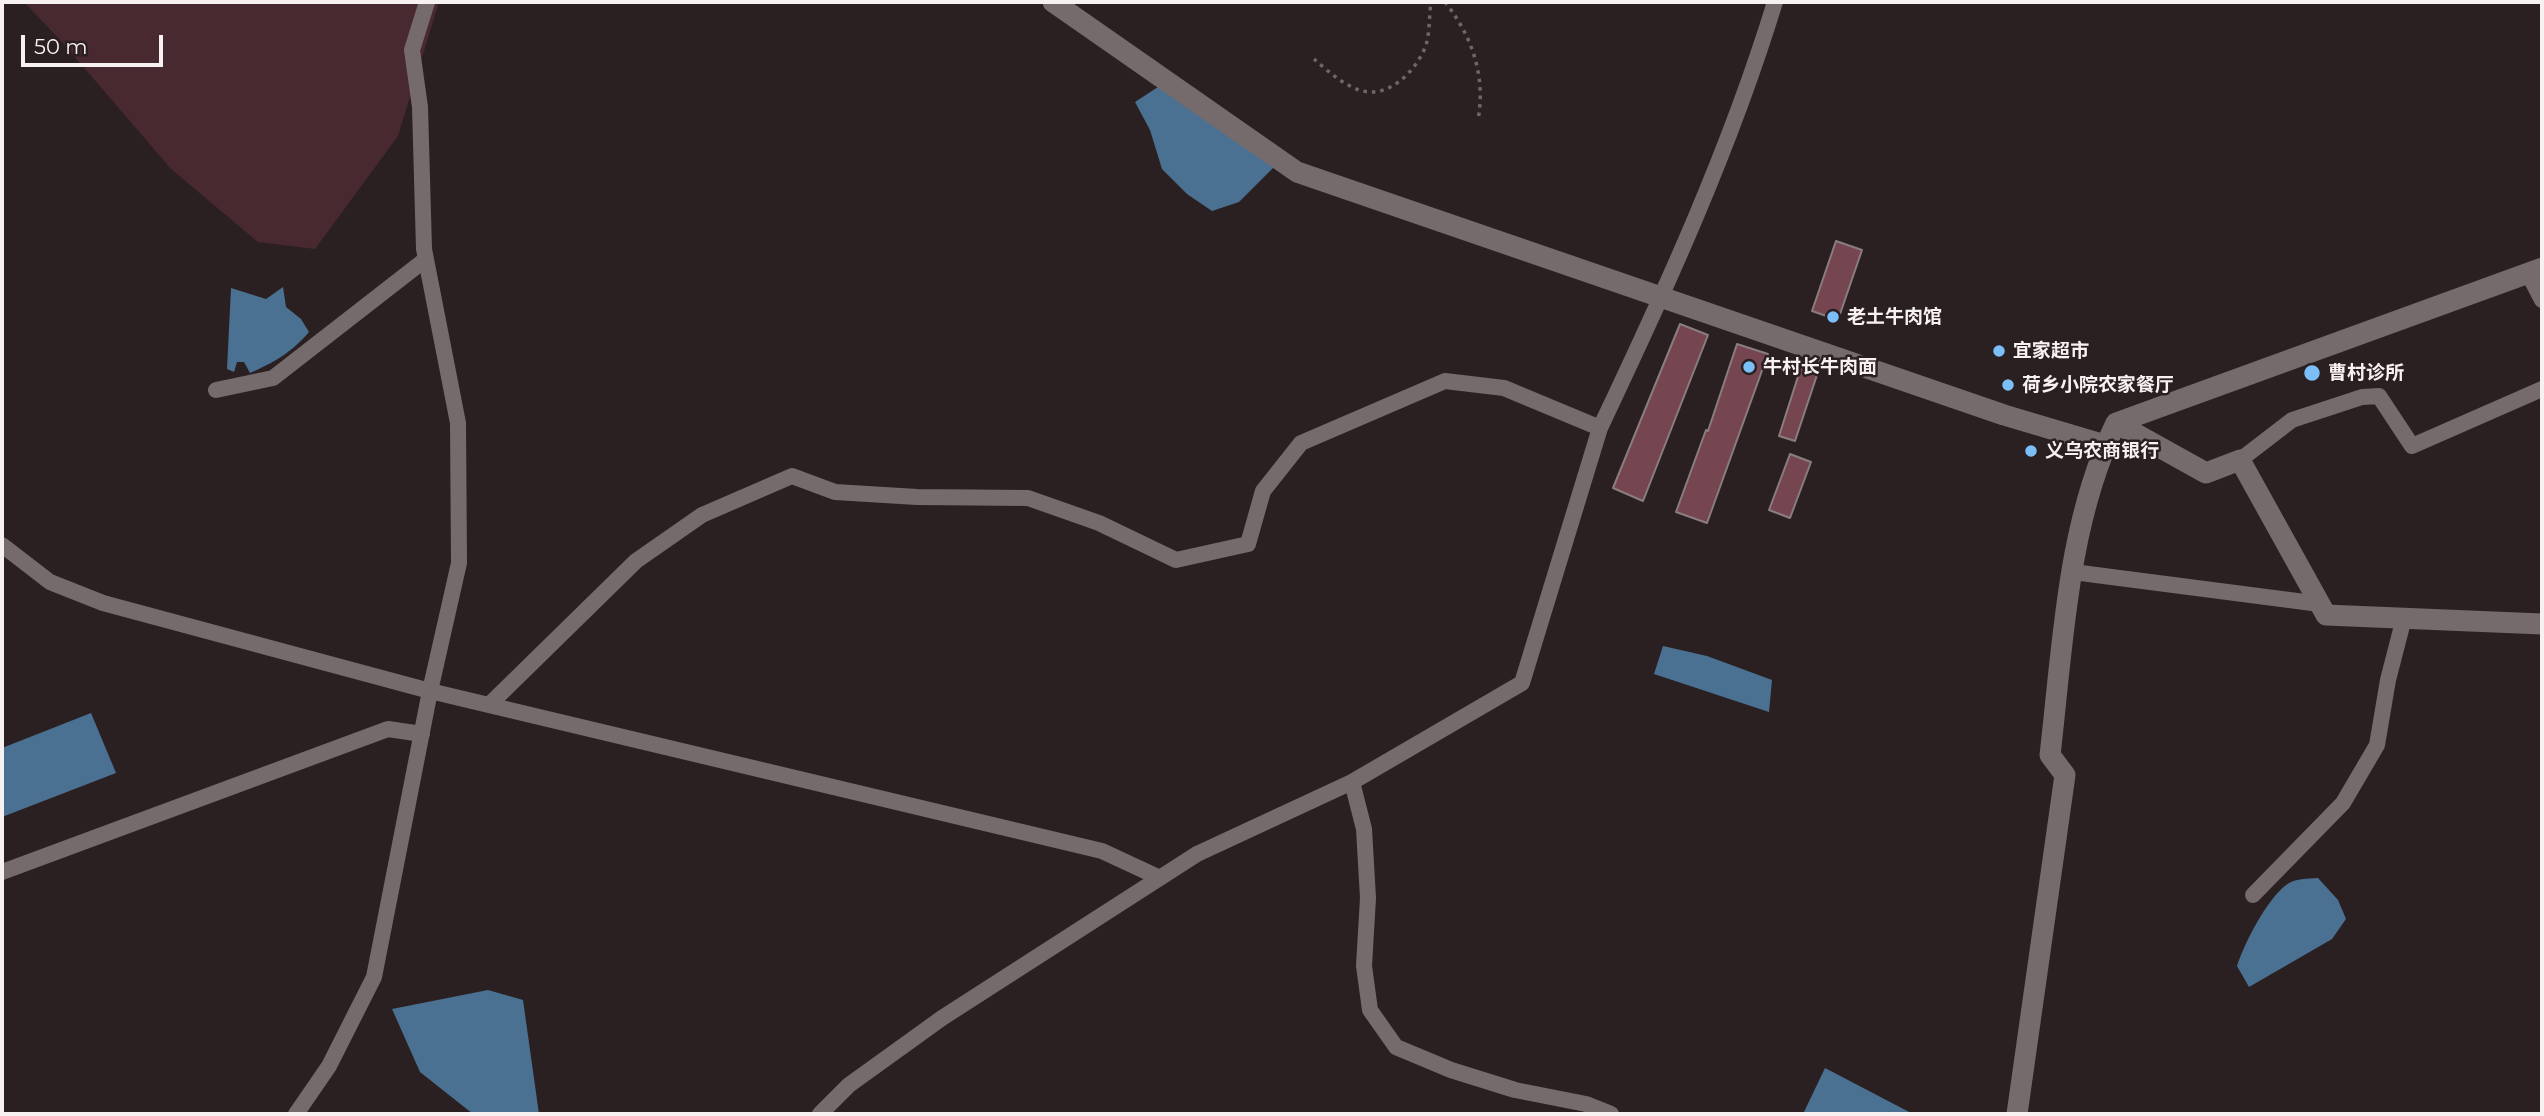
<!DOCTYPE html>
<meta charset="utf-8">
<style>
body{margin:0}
#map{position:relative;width:2544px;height:1116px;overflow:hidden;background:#2a2022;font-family:Montserrat,sans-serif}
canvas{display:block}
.frame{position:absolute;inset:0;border:4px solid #f8f1f2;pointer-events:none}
.scale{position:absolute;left:21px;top:35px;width:142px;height:32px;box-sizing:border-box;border:4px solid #f8f1f2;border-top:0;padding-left:9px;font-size:21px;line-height:24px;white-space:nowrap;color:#f8f1f2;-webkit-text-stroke:5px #2a2022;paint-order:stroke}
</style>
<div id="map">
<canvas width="2544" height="1116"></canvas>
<div class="frame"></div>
<div class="scale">50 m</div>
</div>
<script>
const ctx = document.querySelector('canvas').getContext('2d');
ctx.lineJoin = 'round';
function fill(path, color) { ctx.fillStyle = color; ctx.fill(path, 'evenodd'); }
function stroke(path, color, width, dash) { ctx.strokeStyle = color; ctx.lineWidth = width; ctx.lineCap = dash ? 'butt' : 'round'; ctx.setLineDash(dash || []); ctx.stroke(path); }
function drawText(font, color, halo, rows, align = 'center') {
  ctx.font = font + ' Montserrat,"Noto Sans SC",sans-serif'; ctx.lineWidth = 5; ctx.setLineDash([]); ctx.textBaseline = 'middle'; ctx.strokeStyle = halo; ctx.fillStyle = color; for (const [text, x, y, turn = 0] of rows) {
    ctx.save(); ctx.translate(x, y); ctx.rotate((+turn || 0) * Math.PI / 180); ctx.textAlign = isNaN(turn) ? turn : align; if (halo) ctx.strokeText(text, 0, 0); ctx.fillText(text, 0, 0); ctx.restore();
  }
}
fill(new Path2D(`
 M24 2H439L398 136 315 249 258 242 171 169 62 42Z`), '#48292f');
fill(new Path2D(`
 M1161 85 1274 167 1239 202 1212 211 1187 194 1162 169 1150 130 1135 102Z
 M283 287 286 307 301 319 309 332C292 352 275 362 250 373L244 362H237L234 372 227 369 231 288 266 299Z
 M1663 646 1707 656 1772 680 1769 712 1654 674Z
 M91 713 116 773 2 817V748Z
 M2318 878 2338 900 2346 919 2332 939 2249 987 2237 966C2245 942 2266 901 2286 885 2295 878 2308 879 2318 878Z
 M488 990 523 1000 539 1114H473L420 1072 392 1009Z
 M1825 1068 1913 1114H1803Z`), '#4b7192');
const building = new Path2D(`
 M1836 241 1862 250 1838 320 1812 311Z
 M1680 324 1708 335 1643 501 1613 488Z
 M1737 344 1768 354 1707 523 1676 512 1706 430 1708 431Z
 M1802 364 1819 369 1795 441 1779 436Z
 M1790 454 1811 462 1790 518 1769 510Z`);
fill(building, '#764650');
stroke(building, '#897d7f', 2);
stroke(new Path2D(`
 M1445 2C1472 36 1486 76 1478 120
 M1314 59C1328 71 1349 91 1370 92 1395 93 1418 67 1426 45 1430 32 1429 15 1431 2`), '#6f6667', 3.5, [3.5, 5]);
stroke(new Path2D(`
 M2528 273 2542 300
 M216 390 273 378 426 259
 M1600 428C1666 289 1730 149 1775 2
 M2240 460 2292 420 2362 397 2379 396 2412 446 2542 389
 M2 545 50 582 103 603 430 691 1102 851 1160 878
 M2073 572 2320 604
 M489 705 636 561 702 515 792 476 835 492 917 497 1028 498 1099 523 1176 560 1248 544 1263 491 1301 443 1445 381 1504 388 1600 428 1522 683 1352 782
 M2 872 388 729 422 734
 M2253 895 2343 803 2377 745 2388 680 2404 618
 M296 1114 329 1066 374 977 430 691 459 563 458 423 424 249 420 107 412 50 427 2
 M820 1114 849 1085 942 1018 1197 854 1352 782 1364 829 1368 898 1364 966 1370 1010 1396 1047 1451 1070 1515 1090 1586 1104 1611 1114`), '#756a6c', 16);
stroke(new Path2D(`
 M1053 2 1297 172 2004 415 2105 445
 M2116 423 2206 473 2240 460 2326 615 2542 624
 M2017 1114 2065 775 2050 755C2063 644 2067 524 2116 423L2542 268`), '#756a6c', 21);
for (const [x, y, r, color] of [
 [1833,317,7,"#7bbef8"],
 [1999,351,7,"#7bbef8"],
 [1749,367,7,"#7bbef8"],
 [2312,373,9,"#7bbef8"],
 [2008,385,7,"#7bbef8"],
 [2031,451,7,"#7bbef8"]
]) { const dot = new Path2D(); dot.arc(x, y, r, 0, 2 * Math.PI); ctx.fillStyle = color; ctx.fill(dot); stroke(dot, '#2a2022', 2.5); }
drawText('bold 19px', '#f8f1f2', '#2a2022', [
 ["老土牛肉馆",1847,317],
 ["宜家超市",2013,351],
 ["牛村长牛肉面",1763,367],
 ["曹村诊所",2328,373],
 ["荷乡小院农家餐厅",2022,385],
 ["义乌农商银行",2045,451]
], 'left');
</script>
